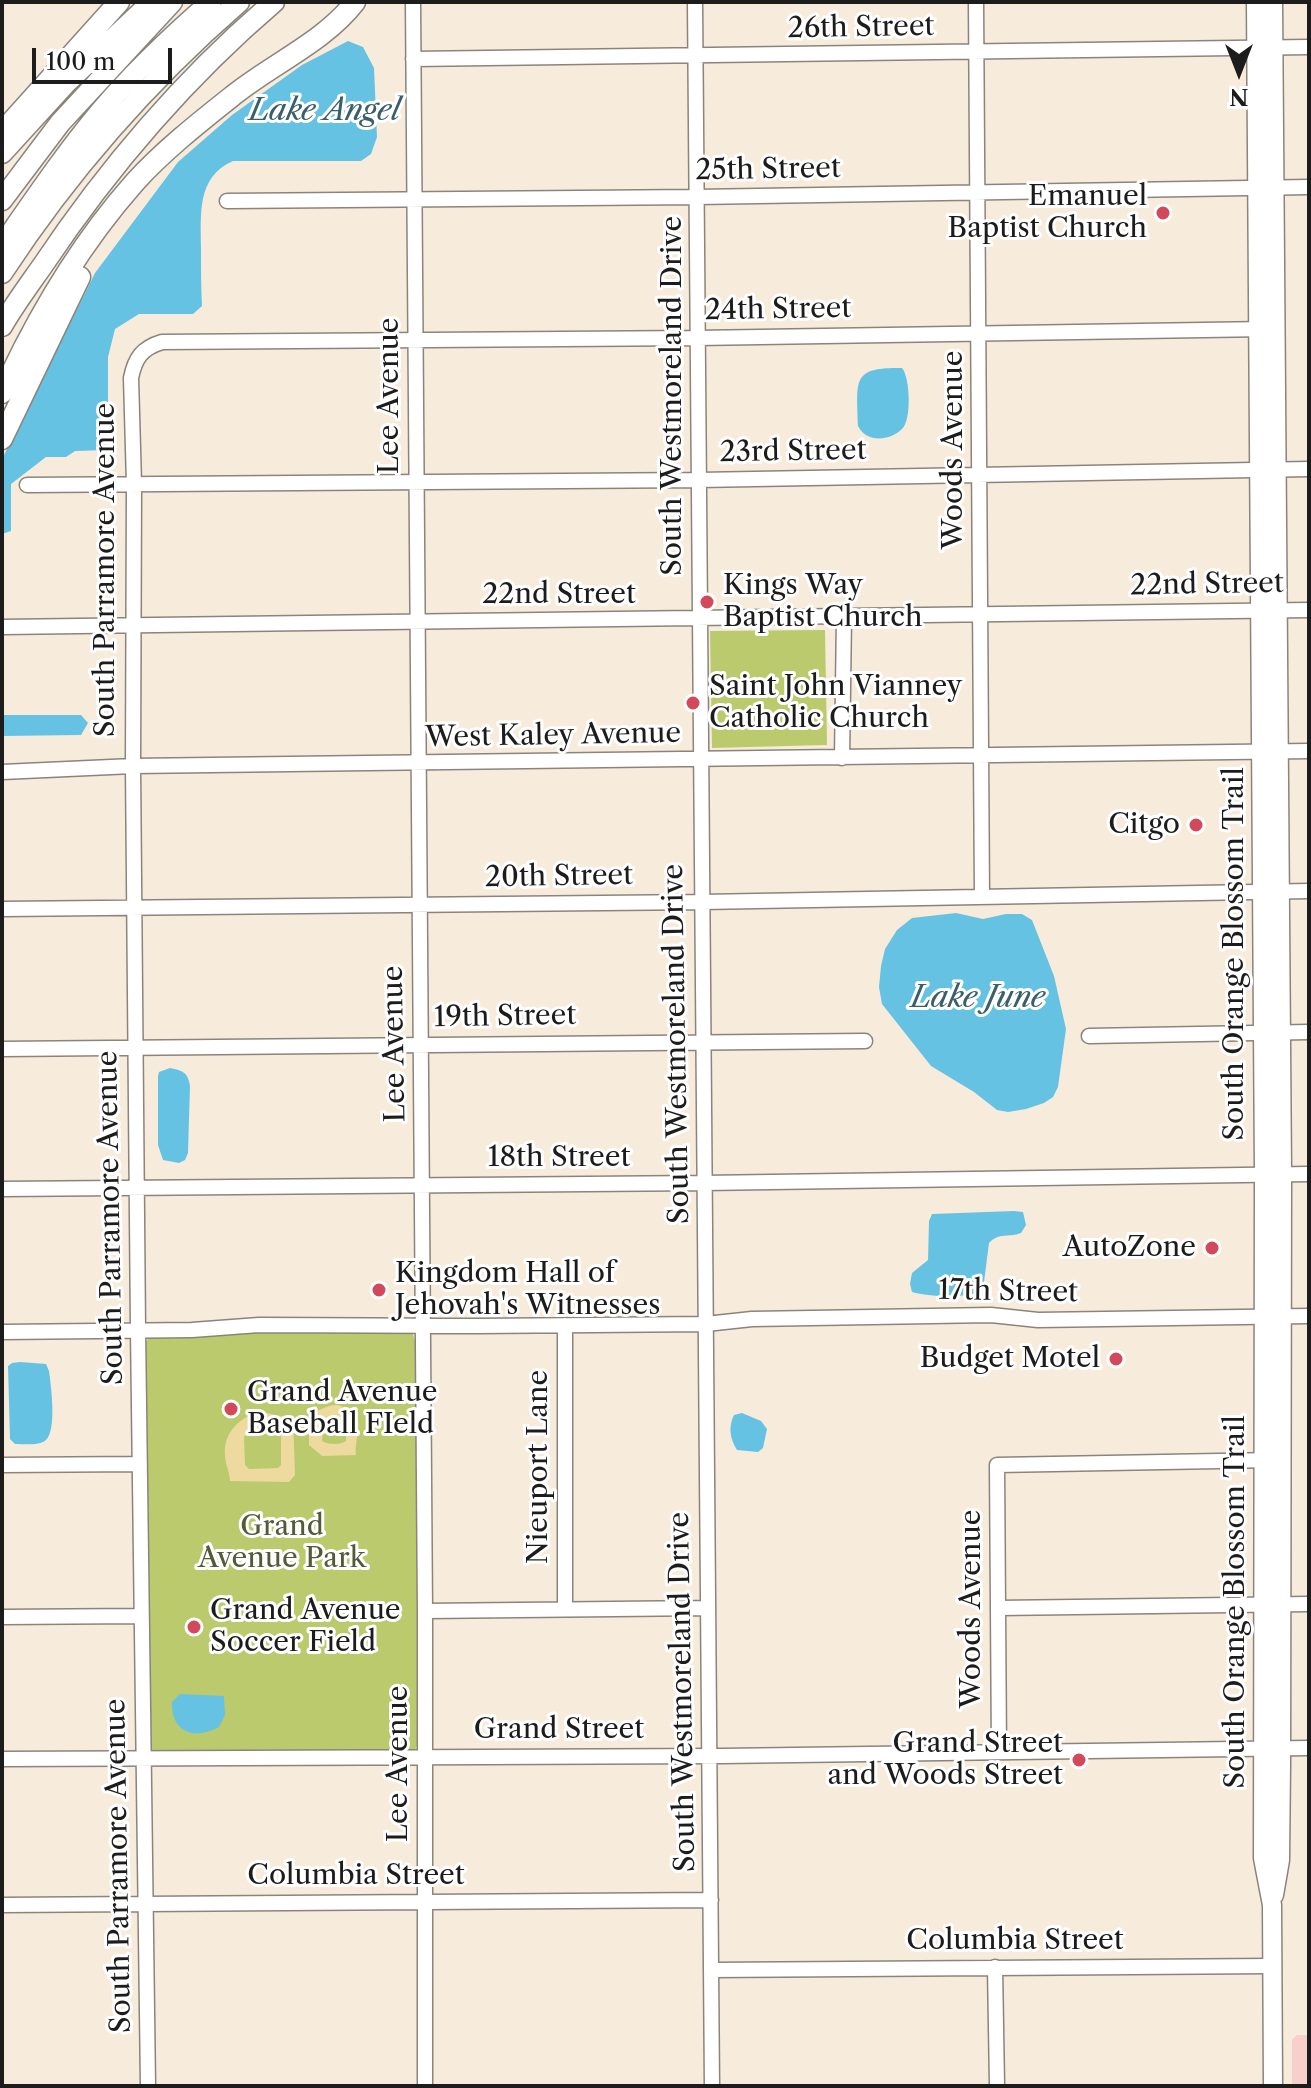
<!DOCTYPE html>
<style>
body{margin:0}
#map{position:relative;width:1311px;height:2088px;overflow:hidden;background:#f7ecdb;font-family:"Libre Caslon Text",serif}
canvas{display:block}
.frame{position:absolute;inset:0;border:4px solid #1c1c1c;pointer-events:none}
.north{position:absolute;left:1199px;top:32px;width:80px;height:80px;-webkit-text-stroke:6px #fff;paint-order:stroke;rotate:180deg;font-size:22px;font-weight:700;line-height:32px;text-align:center;color:#1c1c1c}
.north::after{content:'';display:block;margin:auto;width:28px;height:36px;background:#1c1c1c;clip-path:polygon(50% 0,100% 100%,50% 72%,0 100%)}
.scale{position:absolute;left:32px;top:48px;width:140px;height:36px;box-sizing:border-box;border:4px solid #1c1c1c;border-top:0;padding-left:10px;font-size:24px;line-height:28px;white-space:nowrap;color:#1c1c1c;-webkit-text-stroke:6px #fff;paint-order:stroke}
</style>
<div id="map">
<canvas width="1311" height="2088"></canvas>
<div class="frame"></div>
<div class="north">N</div>
<div class="scale">100 m</div>
</div>
<script>
const ctx = document.querySelector('canvas').getContext('2d');
ctx.lineJoin = 'round';
function fill(path, color) { ctx.fillStyle = color; ctx.fill(path, 'evenodd'); }
function stroke(path, color, width, dash) { ctx.strokeStyle = color; ctx.lineWidth = width; ctx.lineCap = dash ? 'butt' : 'round'; ctx.setLineDash(dash || []); ctx.stroke(path); }
function drawText(font, color, halo, rows, align = 'center') {
  ctx.font = font + ' "Libre Caslon Text",serif'; ctx.lineWidth = 6; ctx.setLineDash([]); ctx.textBaseline = 'middle'; ctx.strokeStyle = halo; ctx.fillStyle = color; for (const [text, x, y, turn = 0] of rows) {
    ctx.save(); ctx.translate(x, y); ctx.rotate((+turn || 0) * Math.PI / 180); ctx.textAlign = isNaN(turn) ? turn : align; if (halo) ctx.strokeText(text, 0, 0); ctx.fillText(text, 0, 0); ctx.restore();
  }
}
fill(new Path2D(`
 M1297 2035H1309V2086H1292V2040Z`), '#f7d0cc');
fill(new Path2D(`
 M825 630 827 745 712 748 710 631Z
 M258 1330 412 1331 416 1344 419 1742 415 1750 158 1754 152 1750 149 1743 146 1342 149 1337Z`), '#bbca6c');
fill(new Path2D(`
 M337 1405C371 1413 354 1433 356 1455L322 1456 309 1445V1412C320 1412 326 1405 337 1405ZM343 1419 346 1422V1441C341 1445 328 1445 322 1441L324 1420Z
 M261 1412 285 1417 293 1416 295 1475 289 1482 230 1481C230 1472 225 1464 225 1455 223 1433 240 1416 261 1412ZM249 1431H277L281 1435V1465L278 1468 249 1469 245 1465 244 1437Z`), '#eeda9e');
fill(new Path2D(`
 M348 41 363 47 374 68 377 137 371 154 361 161H233C196 177 201 215 201 249 201 268 201 287 202 306L193 314H139L115 329 108 357V450L75 451 66 457H46L11 484V531L2 534V459L95 273 178 162 232 115 302 65Z
 M902 368C910 377 912 420 902 429 890 441 866 443 858 426 857 380 851 367 902 368Z
 M2 715H81L88 723 81 735 2 736Z
 M956 913 983 919 1006 914H1022L1032 920 1054 976 1066 1029 1058 1087 1053 1097 1044 1103 1026 1109 1008 1112 997 1110 974 1092 931 1066 882 1004 879 987 881 966 885 949 897 930 912 918Z
 M170 1068C183 1071 188 1072 190 1086L188 1153 185 1160 179 1163 163 1160 158 1145V1076L159 1072Z
 M1014 1211 1023 1212 1026 1225 1021 1233C1009 1238 999 1232 989 1243L983 1290C966 1299 931 1297 912 1292L910 1284 912 1273 928 1260 929 1221 932 1214Z
 M20 1362 46 1364 49 1371C51 1385 57 1430 46 1440 39 1446 24 1444 15 1444L10 1439 8 1366 12 1363Z
 M742 1413 761 1421 767 1429 763 1448 758 1452 737 1450C730 1439 728 1427 734 1415Z
 M180 1694 224 1696 225 1715 219 1727C194 1741 171 1732 172 1702Z`), '#65c2e3');
const minor = new Path2D(`
 M413 2 425 1611V2086
 M695 2 712 2086
 M976 2 982 897
 M413 59 1309 47
 M227 201 697 197 1309 187
 M27 485 699 480 1309 469
 M2 627 1309 610
 M842 758 844 617
 M2 772 133 766 1309 751
 M2 909 702 902 1309 891
 M1089 1036 1309 1032
 M2 1049 865 1041
 M2 1189 704 1183 1309 1174
 M565 1325V1609
 M2 1332 192 1330 259 1325 478 1326 706 1324 752 1319 991 1315 1038 1320 1309 1316
 M2 1465 140 1464
 M998 1608 1309 1604
 M425 1611 708 1608
 M2 1617 141 1616
 M999 1752 997 1465 1274 1460
 M2 1759 722 1756 1309 1748
 M2 1905 711 1900
 M995 1967 997 2086
 M711 1970 1272 1966
 M148 2086 138 1330 133 766 134 484 131 378C135 358 142 348 162 342L697 338 1267 329`);
const major = new Path2D(`
 M1256 2 1264 1174 1263 1858 1272 1905 1273 2086
 M1273 2 1282 1174 1281 1765 1280 1860 1274 1895`);
const highway = new Path2D(`
 M5 129 119 2
 M2 153 66 83 152 2
 M2 200 60 123 172 2
 M2 246C34 200 65 154 101 111 134 72 172 36 211 2
 M2 273C68 172 148 81 239 2
 M2 326C14 305 29 285 43 265 108 168 185 78 274 2
 M2 393C36 319 80 244 135 182 164 150 201 121 235 94 274 63 325 41 355 2
 M2 439 80 277`);
stroke(minor, '#8a847c', 17);
stroke(major, '#8a847c', 21);
stroke(highway, '#8a847c', 23);
stroke(minor, '#fff', 14);
stroke(major, '#fff', 18);
stroke(highway, '#fff', 20);
for (const [x, y, r, color] of [
 [1163,213,8,"#d1495b"],
 [707,602,8,"#d1495b"],
 [693,703,8,"#d1495b"],
 [1196,825,8,"#d1495b"],
 [1212,1248,8,"#d1495b"],
 [379,1290,8,"#d1495b"],
 [1116,1359,8,"#d1495b"],
 [231,1409,8,"#d1495b"],
 [194,1627,8,"#d1495b"],
 [1079,1760,8,"#d1495b"]
]) { const dot = new Path2D(); dot.arc(x, y, r, 0, 2 * Math.PI); ctx.fillStyle = color; ctx.fill(dot); stroke(dot, '#fff', 3); }
drawText('28px', '#1c1c1c', '#fff', [
 ["26th Street",861,28,-1],
 ["25th Street",768,170,-1],
 ["24th Street",778,310,-1],
 ["Lee Avenue",390,396,-90],
 ["South Westmoreland Drive",673,396,-90],
 ["Woods Avenue",954,450,-90],
 ["23rd Street",793,452,-1],
 ["South Parramore Avenue",106,570,-90],
 ["22nd Street",1207,585,-1],
 ["22nd Street",559,595],
 ["West Kaley Avenue",553,736,-1],
 ["20th Street",559,877,-1],
 ["South Orange Blossom Trail",1235,954,-90],
 ["19th Street",505,1017,-1],
 ["Lee Avenue",395,1044,-91],
 ["South Westmoreland Drive",677,1044,-91],
 ["18th Street",559,1158],
 ["South Parramore Avenue",111,1218,-91],
 ["17th Street",1008,1292,1],
 ["Nieuport Lane",539,1467,-90],
 ["South Orange Blossom Trail",1236,1602,-90],
 ["Woods Avenue",972,1609,-90],
 ["South Westmoreland Drive",683,1692,-91],
 ["Grand Street",559,1730],
 ["Lee Avenue",399,1764,-90],
 ["South Parramore Avenue",119,1866,-91],
 ["Columbia Street",356,1876],
 ["Columbia Street",1015,1941]
]);
drawText('28px', '#1c1c1c', '#fff', [
 ["Emanuel",1147,197],
 ["Baptist Church",1147,229],
 ["Kings Way",723,586,"left"],
 ["Baptist Church",723,618,"left"],
 ["Saint John Vianney",709,687,"left"],
 ["Catholic Church",709,719,"left"],
 ["Citgo",1180,825],
 ["AutoZone",1196,1248],
 ["Kingdom Hall of",395,1274,"left"],
 ["Jehovah's Witnesses",395,1306,"left"],
 ["Budget Motel",1100,1359],
 ["Grand Avenue",247,1393,"left"],
 ["Baseball FIeld",247,1425,"left"],
 ["Grand Avenue",210,1611,"left"],
 ["Soccer Field",210,1643,"left"],
 ["Grand Street",1063,1744],
 ["and Woods Street",1063,1776]
], 'right');
drawText('28px', '#545938', '#fff', [
 ["Grand",282,1527],
 ["Avenue Park",282,1559]
]);
drawText('italic 30px', '#395e6c', '#fff', [
 ["Lake Angel",325,111],
 ["Lake June",978,998]
]);
</script>
